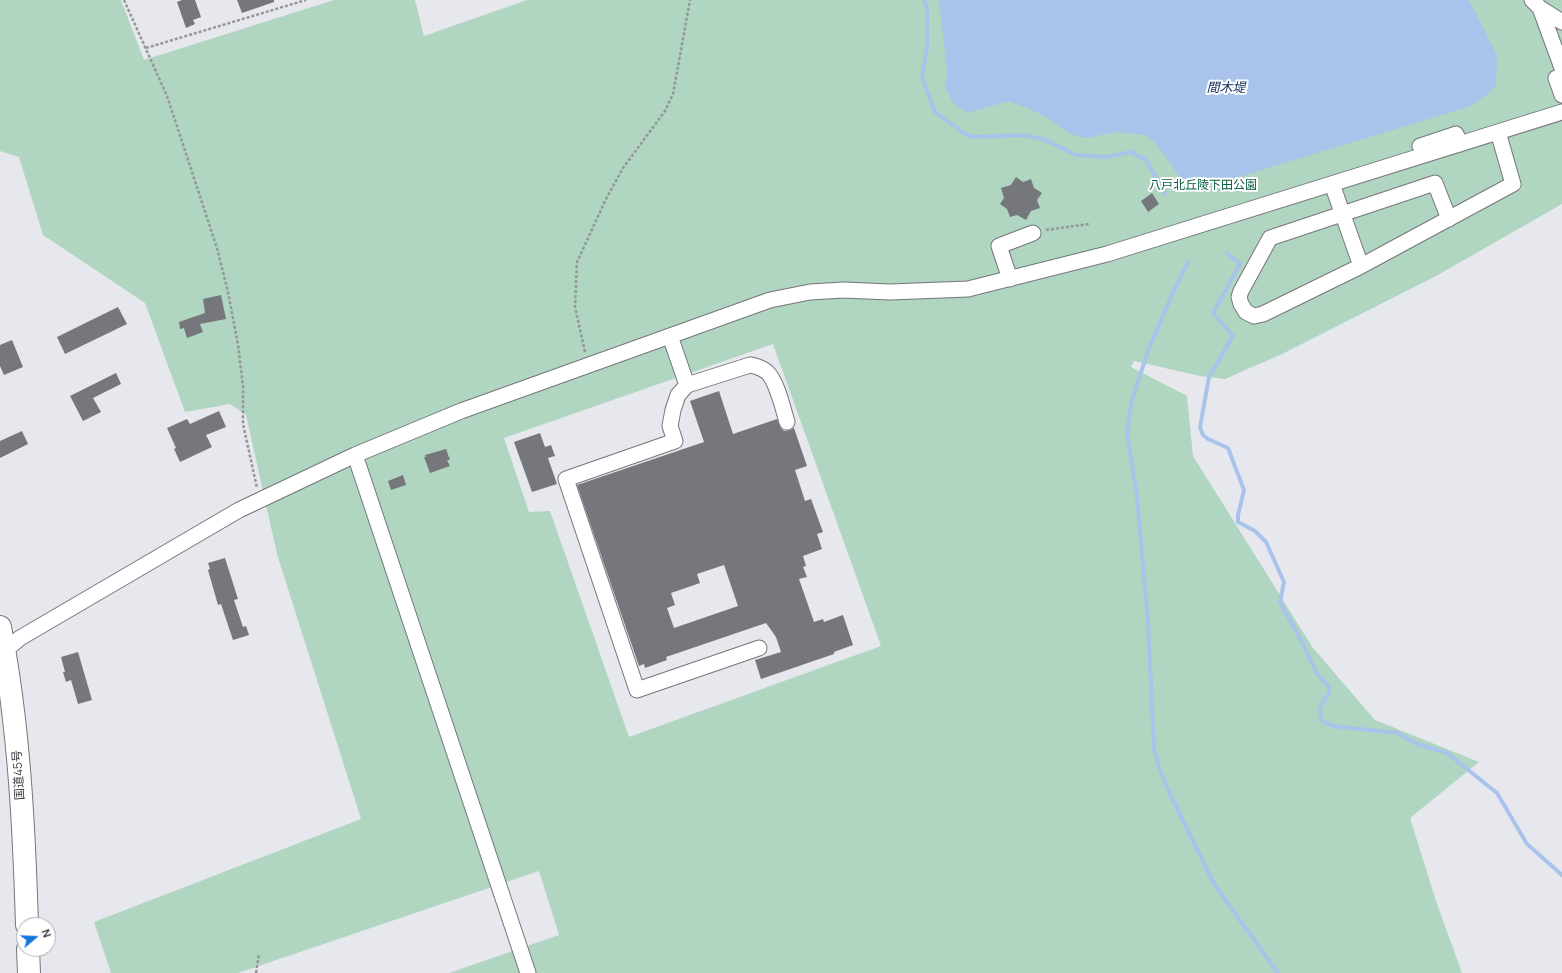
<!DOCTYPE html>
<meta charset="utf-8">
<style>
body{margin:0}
#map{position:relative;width:1562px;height:973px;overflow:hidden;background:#e6e8ee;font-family:Manrope,sans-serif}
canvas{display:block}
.north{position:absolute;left:16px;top:917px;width:40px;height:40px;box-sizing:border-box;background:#fff;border:1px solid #afafb0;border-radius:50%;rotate:71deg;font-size:11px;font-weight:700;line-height:16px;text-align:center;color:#37383a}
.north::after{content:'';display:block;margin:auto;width:14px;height:18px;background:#1774dd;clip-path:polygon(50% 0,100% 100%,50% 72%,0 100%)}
</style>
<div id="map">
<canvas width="1562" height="973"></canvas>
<div class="north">N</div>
</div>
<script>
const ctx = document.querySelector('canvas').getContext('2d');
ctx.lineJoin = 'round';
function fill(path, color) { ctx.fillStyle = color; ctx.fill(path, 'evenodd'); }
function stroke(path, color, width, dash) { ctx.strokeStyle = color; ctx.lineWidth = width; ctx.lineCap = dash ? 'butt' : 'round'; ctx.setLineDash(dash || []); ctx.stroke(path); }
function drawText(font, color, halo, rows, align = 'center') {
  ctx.font = font + ' Manrope,"Noto Sans JP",sans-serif'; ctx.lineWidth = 4; ctx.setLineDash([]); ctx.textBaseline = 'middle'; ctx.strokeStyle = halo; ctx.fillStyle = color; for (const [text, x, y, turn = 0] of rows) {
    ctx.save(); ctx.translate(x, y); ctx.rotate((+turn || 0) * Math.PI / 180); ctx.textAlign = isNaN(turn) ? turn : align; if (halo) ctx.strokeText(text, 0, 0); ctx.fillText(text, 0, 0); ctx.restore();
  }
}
fill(new Path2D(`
 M0 0H121L144 60 334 0H415L424 36 527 0H1562V204L1436 276 1282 354 1225 379 1200 376 1134 361 1131 367 1187 396 1193 456 1313 648 1375 720 1479 762 1410 818 1436 901 1462 973H449L559 935 539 871 238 973H111L94 922 361 819 277 554 246 415 230 404 185 412 145 303 43 235 19 157 0 151ZM773 344 881 646 629 737 550 511 529 512 504 438Z`), '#b0d5c1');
fill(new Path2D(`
 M939 0H1469L1497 55 1496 86 1485 96 1471 106 1216 184 1193 188 1179 176 1154 141 1145 135 1116 132 1086 138 1070 134 1048 118 1030 109 1008 101 968 113 953 103 945 87 947 71Z`), '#a9c3ea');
stroke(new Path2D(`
 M924 0 927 8V48L922 77 935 112 965 134 974 137 1023 135 1043 139 1076 155 1106 157 1131 152 1146 160 1165 194
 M1203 182 1206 190
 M1227 253 1240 264 1213 313 1233 336 1209 377 1200 427 1203 435 1208 439 1228 448 1244 490 1238 515V522L1255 531 1266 542 1284 582 1280 602 1300 638 1316 672 1329 687 1330 692C1322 704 1316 707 1323 722L1333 726 1397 733 1417 744 1447 753 1497 793 1527 844 1562 875
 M1188 262 1170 299 1148 351 1131 403 1127 434 1137 496 1148 622 1154 749 1160 770 1170 794 1214 884 1278 973`), '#a9c3ea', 4);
fill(new Path2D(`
 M182 0H195L201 17 193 20 195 24 186 28 177 2Z
 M237 0H274V2L242 13Z
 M1016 177 1023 182 1031 179 1034 188 1042 193 1037 200 1040 208 1031 211 1026 220 1017 215 1010 217 1007 209 1000 204 1004 198 1001 188 1011 185Z
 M1152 193 1159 204 1148 212 1141 201Z
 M221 295 226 319 200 324 203 332 187 338 184 328 180 329 179 322 205 313 203 299Z
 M118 307 127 324 65 354 57 337Z
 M12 340 23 367 4 375 0 366V345Z
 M116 373 121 384 93 398 101 412 83 421 70 396Z
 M719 391 733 434 777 419 781 428 784 431 790 430 794 428 807 466 795 470 805 501 811 499 823 532 817 534 822 549 803 556 806 566 803 567 807 577 799 579 814 622 823 619 824 622 843 615 853 645 834 652V654L761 679 755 660 781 652 776 637 766 623 666 657 667 660 645 668 644 664 639 666 577 485 704 442 690 401ZM724 565 738 606 674 628 667 608 675 605 671 593 700 583 697 574Z
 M219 411 226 427 206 435 212 447 180 462 174 449 176 448 167 428 187 419 190 424Z
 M22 431 28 444 0 458V441Z
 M540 433 545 447 551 445 555 456 548 458 557 484 532 492 514 442Z
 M446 449 450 460H447L450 466 430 473 424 457H426L425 455Z
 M403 475 406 485 391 490 388 481Z
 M225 558 238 599 234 600 243 627 246 626 249 635 233 640 221 604 218 605 208 570 210 569 208 563Z
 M78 652 92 700 78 704 71 680 66 682 63 672H65L61 657Z`), '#76777c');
const minor = new Path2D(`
 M1532 0 1540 8 1562 22
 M1540 8 1562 68
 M1562 76 1556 78 1562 95
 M1420 146 1456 134 1460 144
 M1332 184 1361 266
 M1449 219 1435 183 1270 238 1241 291 1239 297 1241 304 1246 312 1254 316 1263 314 1361 266 1513 184 1498 132
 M1010 279 999 246 1033 233
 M670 336 687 385 750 365C756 366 762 368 767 372 777 381 783 409 787 422
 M687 385 678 395 673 410 670 426 675 441 566 479 637 690 759 648
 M355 455 528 973
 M0 655 20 638 239 510 355 455 461 411 770 300 810 292 843 290 890 292 968 289 1107 254 1562 112`);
const highway = new Path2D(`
 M0 627C19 725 24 826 27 925
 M28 949 29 973`);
stroke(minor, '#74767b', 17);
stroke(highway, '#74767b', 24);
stroke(new Path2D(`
 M124 0 167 96 217 248 228 292 238 345 243 386V424L257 488
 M146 48 306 0
 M1046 230 1089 224
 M585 352 575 307 577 262 606 199 623 168 665 111 673 94 690 0
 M256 973 259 954`), '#94969a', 2.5, [3, 2]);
stroke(minor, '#fff', 15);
stroke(highway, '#fff', 22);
drawText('12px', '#055d3e', '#fff', [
 ["八戸北丘陵下田公園",1203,186]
]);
drawText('12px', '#37383a', '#fff', [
 ["国道45号",19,775,-94]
]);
drawText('italic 13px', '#0e2c5c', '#fff', [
 ["間木堤",1226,88]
]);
</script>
